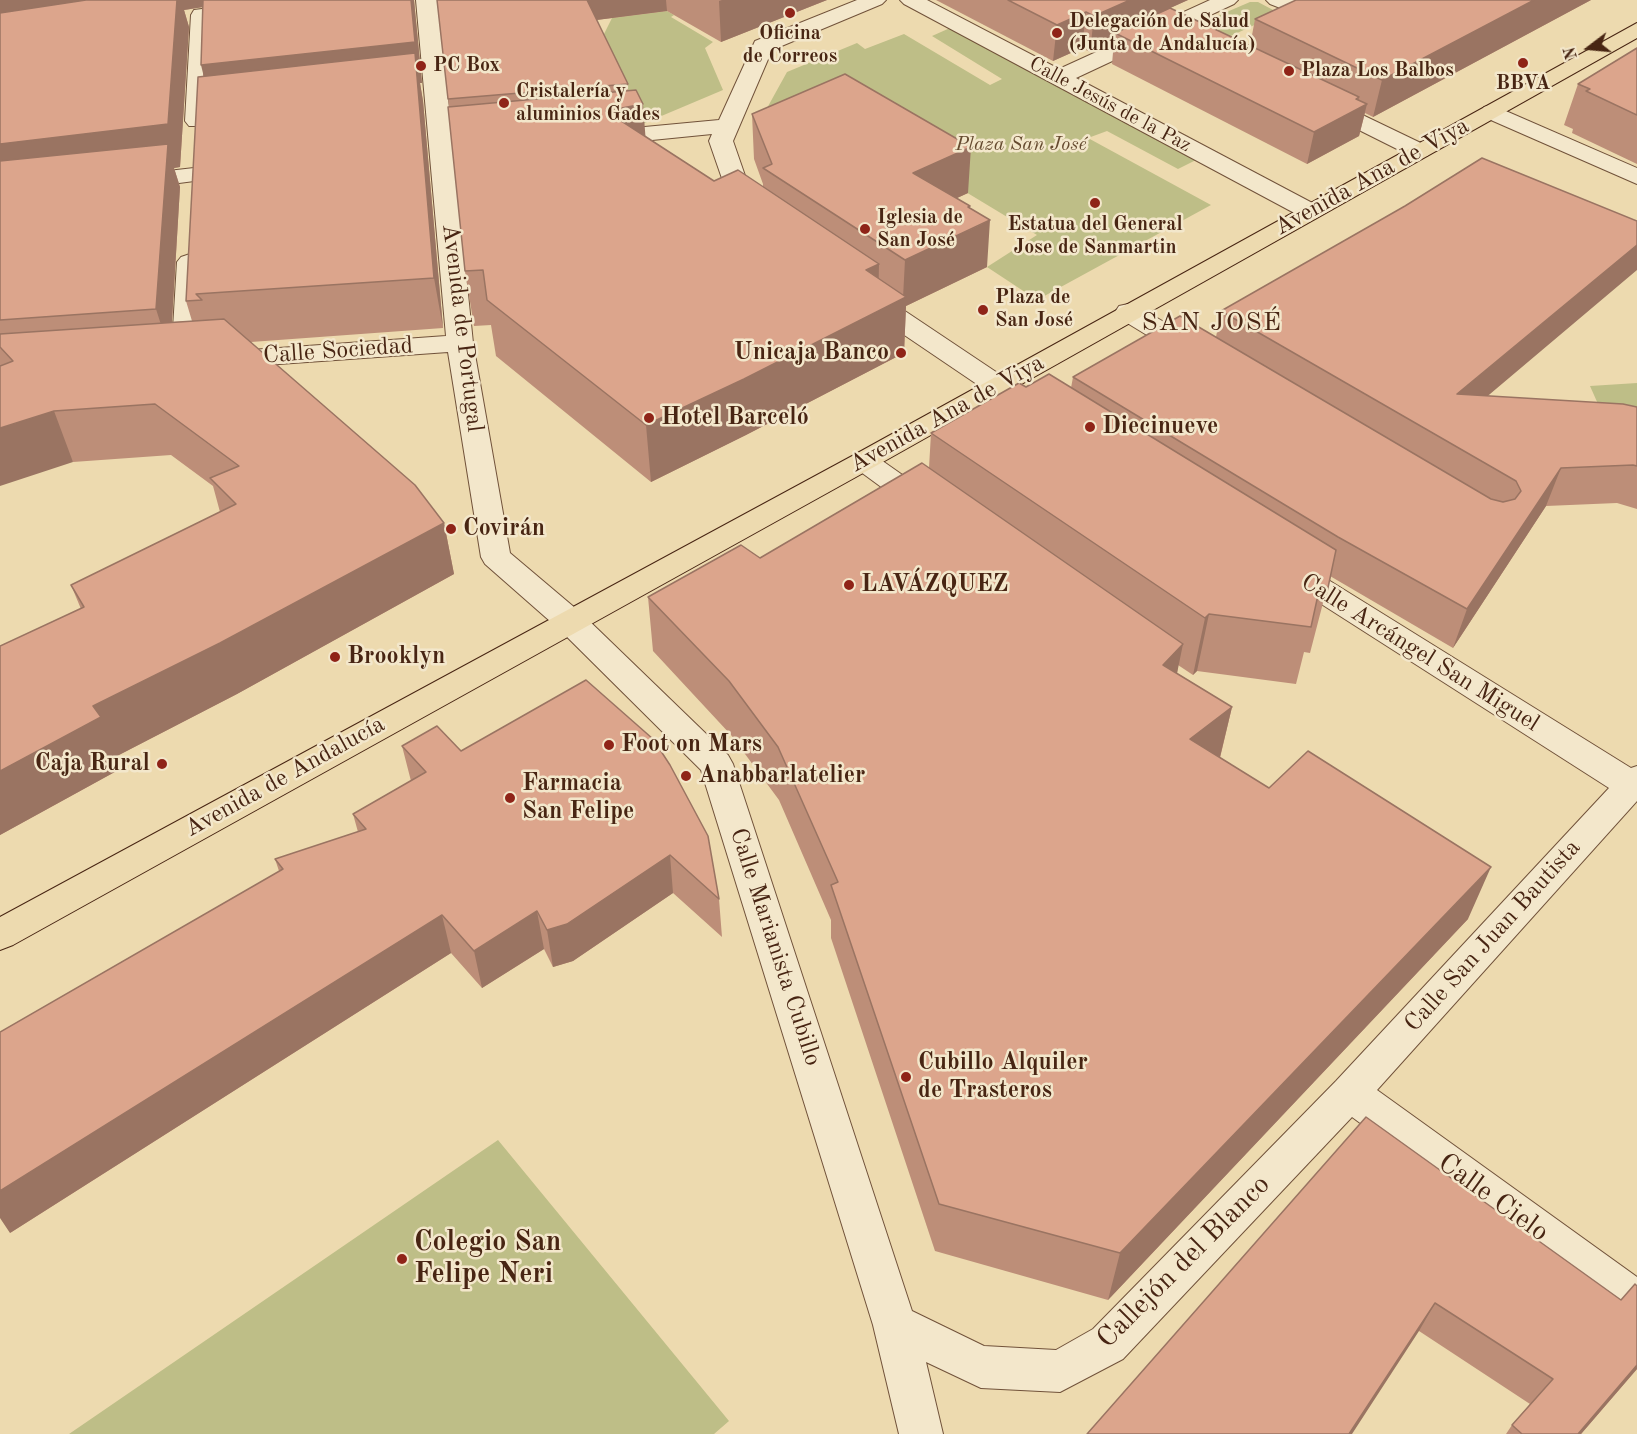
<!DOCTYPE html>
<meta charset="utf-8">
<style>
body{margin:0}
#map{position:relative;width:1637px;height:1434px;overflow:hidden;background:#eddaaf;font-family:"Old Standard TT",serif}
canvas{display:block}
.north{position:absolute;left:1559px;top:18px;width:60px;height:60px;-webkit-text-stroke:4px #f3e7cb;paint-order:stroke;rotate:254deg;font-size:16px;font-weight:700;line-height:24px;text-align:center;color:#482513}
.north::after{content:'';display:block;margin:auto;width:21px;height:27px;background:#482513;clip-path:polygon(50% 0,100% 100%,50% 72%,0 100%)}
</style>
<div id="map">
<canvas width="1637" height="1434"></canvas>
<div class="north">N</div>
</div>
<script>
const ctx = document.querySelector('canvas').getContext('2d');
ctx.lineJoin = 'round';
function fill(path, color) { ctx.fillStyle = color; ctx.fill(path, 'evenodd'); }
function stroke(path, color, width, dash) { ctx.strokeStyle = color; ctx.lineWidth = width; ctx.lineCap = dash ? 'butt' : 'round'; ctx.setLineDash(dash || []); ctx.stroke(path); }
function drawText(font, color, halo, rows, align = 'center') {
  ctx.font = font + ' "Old Standard TT",serif'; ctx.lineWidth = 5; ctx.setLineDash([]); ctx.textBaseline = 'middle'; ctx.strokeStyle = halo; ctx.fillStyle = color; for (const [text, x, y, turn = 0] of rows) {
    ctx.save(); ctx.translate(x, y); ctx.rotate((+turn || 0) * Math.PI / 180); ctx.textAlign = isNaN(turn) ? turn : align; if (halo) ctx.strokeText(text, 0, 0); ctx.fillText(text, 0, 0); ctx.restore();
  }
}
fill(new Path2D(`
 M1250 2H1258L1275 11 1276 15 1220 41 1194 26Z
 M667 11 674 15 671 17 713 42 705 48 723 90 633 128 597 48 612 18Z
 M950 28 1196 160 1178 169 1107 131 1088 138 1211 205 1037 300 987 267 1037 235 845 119 756 128 787 72 857 43 865 49 904 34 990 85 1002 79 932 36Z
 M1637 383V419L1598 404 1590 386Z
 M498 1140 729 1421 714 1434H69Z`), '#bebe87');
const minor = new Path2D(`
 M416 0H438L473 343 510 553 581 613 728 755 733 764 912 1311 984 1346 1056 1350 1093 1329 1336 1081 1609 788 1279 577 1275 570 1279 563 1290 560 1301 563 1631 768 1637 766V801L1377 1090 1637 1277V1322L1622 1316 1352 1117 1123 1359 1060 1392 981 1388 926 1362 943 1434H899L873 1325 701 770 559 629 485 564 481 557 448 352 223 368 213 366 209 360 213 354 223 352 446 336Z
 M857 0H886L882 4 772 50 733 141 759 216 756 221 747 223 738 221 735 216 709 141 712 134 602 145 594 143 590 138 594 133 602 131 719 120 755 41Z
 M900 0H927L1059 69 1210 0H1238L1234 4 1076 78 1318 206 1321 211 1318 216 1309 218 1300 216 904 4Z
 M1266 0H1321L1317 4 1293 13 1270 4Z
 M202 9 210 10 213 15 209 121 205 126H189L185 121 191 15 194 10Z
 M1323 96 1427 146 1431 151 1427 156H1411L1315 108 1312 103 1315 98Z
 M1492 105 1637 168V184L1484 117 1481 112 1484 107Z
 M194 168 202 170 206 175 202 180 133 189 124 187 121 182 124 177 133 175Z
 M190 254 199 257 203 262 199 362 195 368 185 370 175 368 171 362 177 262 181 257Z
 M869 291 878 293 1035 398 1039 404 1035 410 1025 413 1015 410 860 305 856 299 860 293Z
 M1128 304 1137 306 1206 347 1209 353 1206 359 1196 361 1186 359 1119 318 1115 312 1119 306Z
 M864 452 874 455 938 500 943 507 938 514 928 517 918 514 854 467 850 461 854 455Z`);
const major = new Path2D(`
 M1637 23V38L874 467 13 945 0 950V917L854 455Z`);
stroke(minor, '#71523a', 2);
stroke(major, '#482513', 2);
fill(minor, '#f3e7cb');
fill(major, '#eddaaf');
fill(new Path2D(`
 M0 0H414L422 83H420L423 101 443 328 251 342 444 523 454 574 237 694 117 756 122 768 0 835V646L81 609 71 585 220 512 213 486 171 455 73 462 2 366H0ZM203 7V76L186 301 192 321 172 322 180 187 174 168 180 167 189 27 184 10Z
 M437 0H827L721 42 667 11 596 20 628 84V90L645 136 714 181 763 188V184L754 159 752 114 968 193 957 198 970 206V208L987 267 906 306 904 353 746 435 651 482 496 356 491 325 474 326 465 271 449 106Z
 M936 0H1188L1170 8 1250 46 1255 19 1296 0H1591L1373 117 1365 113 1359 136 1307 164 1112 64 1114 41 1090 52 1082 48 1053 61Z
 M1637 48V164L1572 133 1573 129 1564 125 1578 84Z
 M1221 311 1488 396 1637 407V509L1617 503 1546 506 1453 648 1330 576 1310 653 1304 652 1296 684 1197 671 1193 675 1178 665 1177 673 1232 707 1220 758 1468 919 1108 1300 935 1251 831 938V920L779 800 731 735 653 651 648 597 760 558 929 468 931 433 1026 387 1071 388 1073 377 1216 337Z
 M653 739 719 899 722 937 673 893 573 961 553 967 544 949 482 988 451 953 10 1233 279 871 275 859 358 832 353 814 411 781 402 746 461 751Z
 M1366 1117 1637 1369 1581 1434H1506L1512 1425 1530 1404 1419 1331Z`), '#bd8e78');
fill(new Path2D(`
 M0 0H248L184 10 189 27 180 167 174 168 180 187 170 353 156 309 0 189Z
 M411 0H414L422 83H420L423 101 443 328 434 278 211 106 201 65Z
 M579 0H666L667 11 581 22Z
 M722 0H827L721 42 719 1Z
 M1130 0H1188L1115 33 1114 41 1090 52 1094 16Z
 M1534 0H1591L1373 117 1382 80Z
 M1086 12 1082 48 1053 61 1057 25Z
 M1359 97 1356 110 1367 104 1359 136 1307 164 1314 132Z
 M643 104 647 157 606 111Z
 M971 147 968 193 911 219 913 173Z
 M970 206 968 231 990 220 987 267 906 306 904 353 746 435 651 482 646 425 866 270 879 264 878 311 903 298 905 260Z
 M1637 245V270L1445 432 1457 394Z
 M54 411 73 462 0 486V428Z
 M1561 468 1546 506 1453 648 1467 609Z
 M444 523 454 574 237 694 117 756 122 768 0 835V771L93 706Z
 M1209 614 1197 671 1193 675 1205 618Z
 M1183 644 1172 698 1163 665Z
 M1232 707 1219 761 1190 739Z
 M670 855 673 893 573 961 553 967 547 930Z
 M1491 867 1468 919 1108 1300 1120 1253Z
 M537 911 544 949 482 988 474 951Z
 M442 915 451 953 10 1233 0 1218V1191Z
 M1435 1303 1419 1331 1352 1434H1349Z
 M1637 1365V1369L1581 1434H1578Z`), '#9a7462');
const building = new Path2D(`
 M86 0H177L168 124 0 144V13Z
 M203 0H411L415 42 201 65Z
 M437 0H587L628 84 448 99Z
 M1008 0H1130L1094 16 1086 12 1057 25Z
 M1296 0H1534L1382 80 1255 19Z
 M1170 8 1359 97 1356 99 1367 104 1314 132 1115 33Z
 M1637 48V115L1586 91 1590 89 1578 84Z
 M415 53 434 278 196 294 202 300 186 301 198 77Z
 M845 74 971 147 913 173 970 206 968 207 990 220 905 260 763 168 772 164 752 114Z
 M636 90 643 104 606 111 714 181 738 170 879 264 866 270 906 297 744 379 646 425 487 300 483 270 465 271 448 107Z
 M168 144 156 309 0 320V161Z
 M1482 158 1637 221V245L1457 394 1623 404 1637 407V466L1633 465 1561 468 1467 609 1338 537 1073 377 1180 316 1491 499 1503 502 1515 499 1521 491 1516 481 1221 311 1405 206Z
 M224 319 415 485 444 523 220 643 93 706 101 717 0 771V646L84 607 71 585 236 504 210 478 239 466 155 404 54 411 0 428V366L13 361 0 347V334Z
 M1049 374 1336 550 1326 597 1318 595 1311 627 1209 614 1205 618 931 433 1019 383 1026 387Z
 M922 463 1183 644 1163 665 1232 707 1190 739 1269 788 1308 751 1491 867 1120 1253 939 1204 831 885 838 882 778 747 729 681 648 597 741 545 760 558Z
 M586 680 653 739 670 765 708 836 719 899 670 855 567 924 547 930 537 911 474 951 442 915 0 1191V1032L283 869 275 859 366 829 353 814 426 772 402 746 437 726 461 751Z
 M1366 1117 1621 1300 1635 1284 1637 1286V1365L1578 1434H1522L1512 1425 1553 1379 1435 1303 1349 1434H1087Z`);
fill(building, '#dca58c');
stroke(building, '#9a7462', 1.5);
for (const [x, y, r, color] of [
 [790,13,6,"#8f2418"],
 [1057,33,6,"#8f2418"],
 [1523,63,6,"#8f2418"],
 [421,66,6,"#8f2418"],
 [1289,71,6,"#8f2418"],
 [504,103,6,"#8f2418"],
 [1095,203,6,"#8f2418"],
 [865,229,6,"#8f2418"],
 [983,310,6,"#8f2418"],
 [901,353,6,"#8f2418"],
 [649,418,6,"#8f2418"],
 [1090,427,6,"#8f2418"],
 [451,529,6,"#8f2418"],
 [849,585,6,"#8f2418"],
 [335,657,6,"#8f2418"],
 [609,745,6,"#8f2418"],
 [162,764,6,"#8f2418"],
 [686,776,6,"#8f2418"],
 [510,798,6,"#8f2418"],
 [906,1077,6,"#8f2418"],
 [402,1259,6,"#8f2418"]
]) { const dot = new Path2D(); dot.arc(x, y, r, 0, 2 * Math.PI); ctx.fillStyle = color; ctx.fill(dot); stroke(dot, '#f3e7cb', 2); }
drawText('bold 20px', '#482513', '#f3e7cb', [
 ["Delegación de Salud",1069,22],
 ["(Junta de Andalucía)",1069,45],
 ["Oficina",790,34,"center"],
 ["de Correos",790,57,"center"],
 ["PC Box",433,66],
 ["Plaza Los Balbos",1301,71],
 ["BBVA",1523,84,"center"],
 ["Cristalería y",516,92],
 ["aluminios Gades",516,115],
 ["Iglesia de",877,218],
 ["San José",877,241],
 ["Estatua del General",1095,225,"center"],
 ["Jose de Sanmartin",1095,248,"center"],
 ["Plaza de",995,298],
 ["San José",995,321]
], 'left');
drawText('20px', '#482513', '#f3e7cb', [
 ["Calle Jesús de la Paz",1110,105,28]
]);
drawText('italic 20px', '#664b30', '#f3e7cb', [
 ["Plaza San José",1021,145]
]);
drawText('24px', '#482513', '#f3e7cb', [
 ["Avenida Ana de Viya",1372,177,-29],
 ["Avenida de Portugal",462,328,83],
 ["Calle Sociedad",338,351,-4],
 ["Avenida Ana de Viya",947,414,-29],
 ["Calle Arcángel San Miguel",1420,653,32],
 ["Avenida de Andalucía",285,777,-29],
 ["Calle San Juan Bautista",1493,936,-48],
 ["Calle Marianista Cubillo",775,947,72]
]);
drawText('bold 24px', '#482513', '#f3e7cb', [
 ["Unicaja Banco",889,353,"right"],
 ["Hotel Barceló",661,418],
 ["Diecinueve",1102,427],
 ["Covirán",463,529],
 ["LAVÁZQUEZ",861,585],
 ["Brooklyn",347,657],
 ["Foot on Mars",621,745],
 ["Caja Rural",150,764,"right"],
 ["Anabbarlatelier",698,776],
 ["Farmacia",522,784],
 ["San Felipe",522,812],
 ["Cubillo Alquiler",918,1063],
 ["de Trasteros",918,1091]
], 'left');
ctx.letterSpacing = '1.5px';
drawText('26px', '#482513', '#f3e7cb', [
 ["SAN JOSÉ",1212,323]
]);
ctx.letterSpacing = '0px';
drawText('28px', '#482513', '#f3e7cb', [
 ["Calle Cielo",1493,1198,36],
 ["Callejón del Blanco",1184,1262,-45]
]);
drawText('bold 28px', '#482513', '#f3e7cb', [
 ["Colegio San",414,1243],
 ["Felipe Neri",414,1275]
], 'left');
</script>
